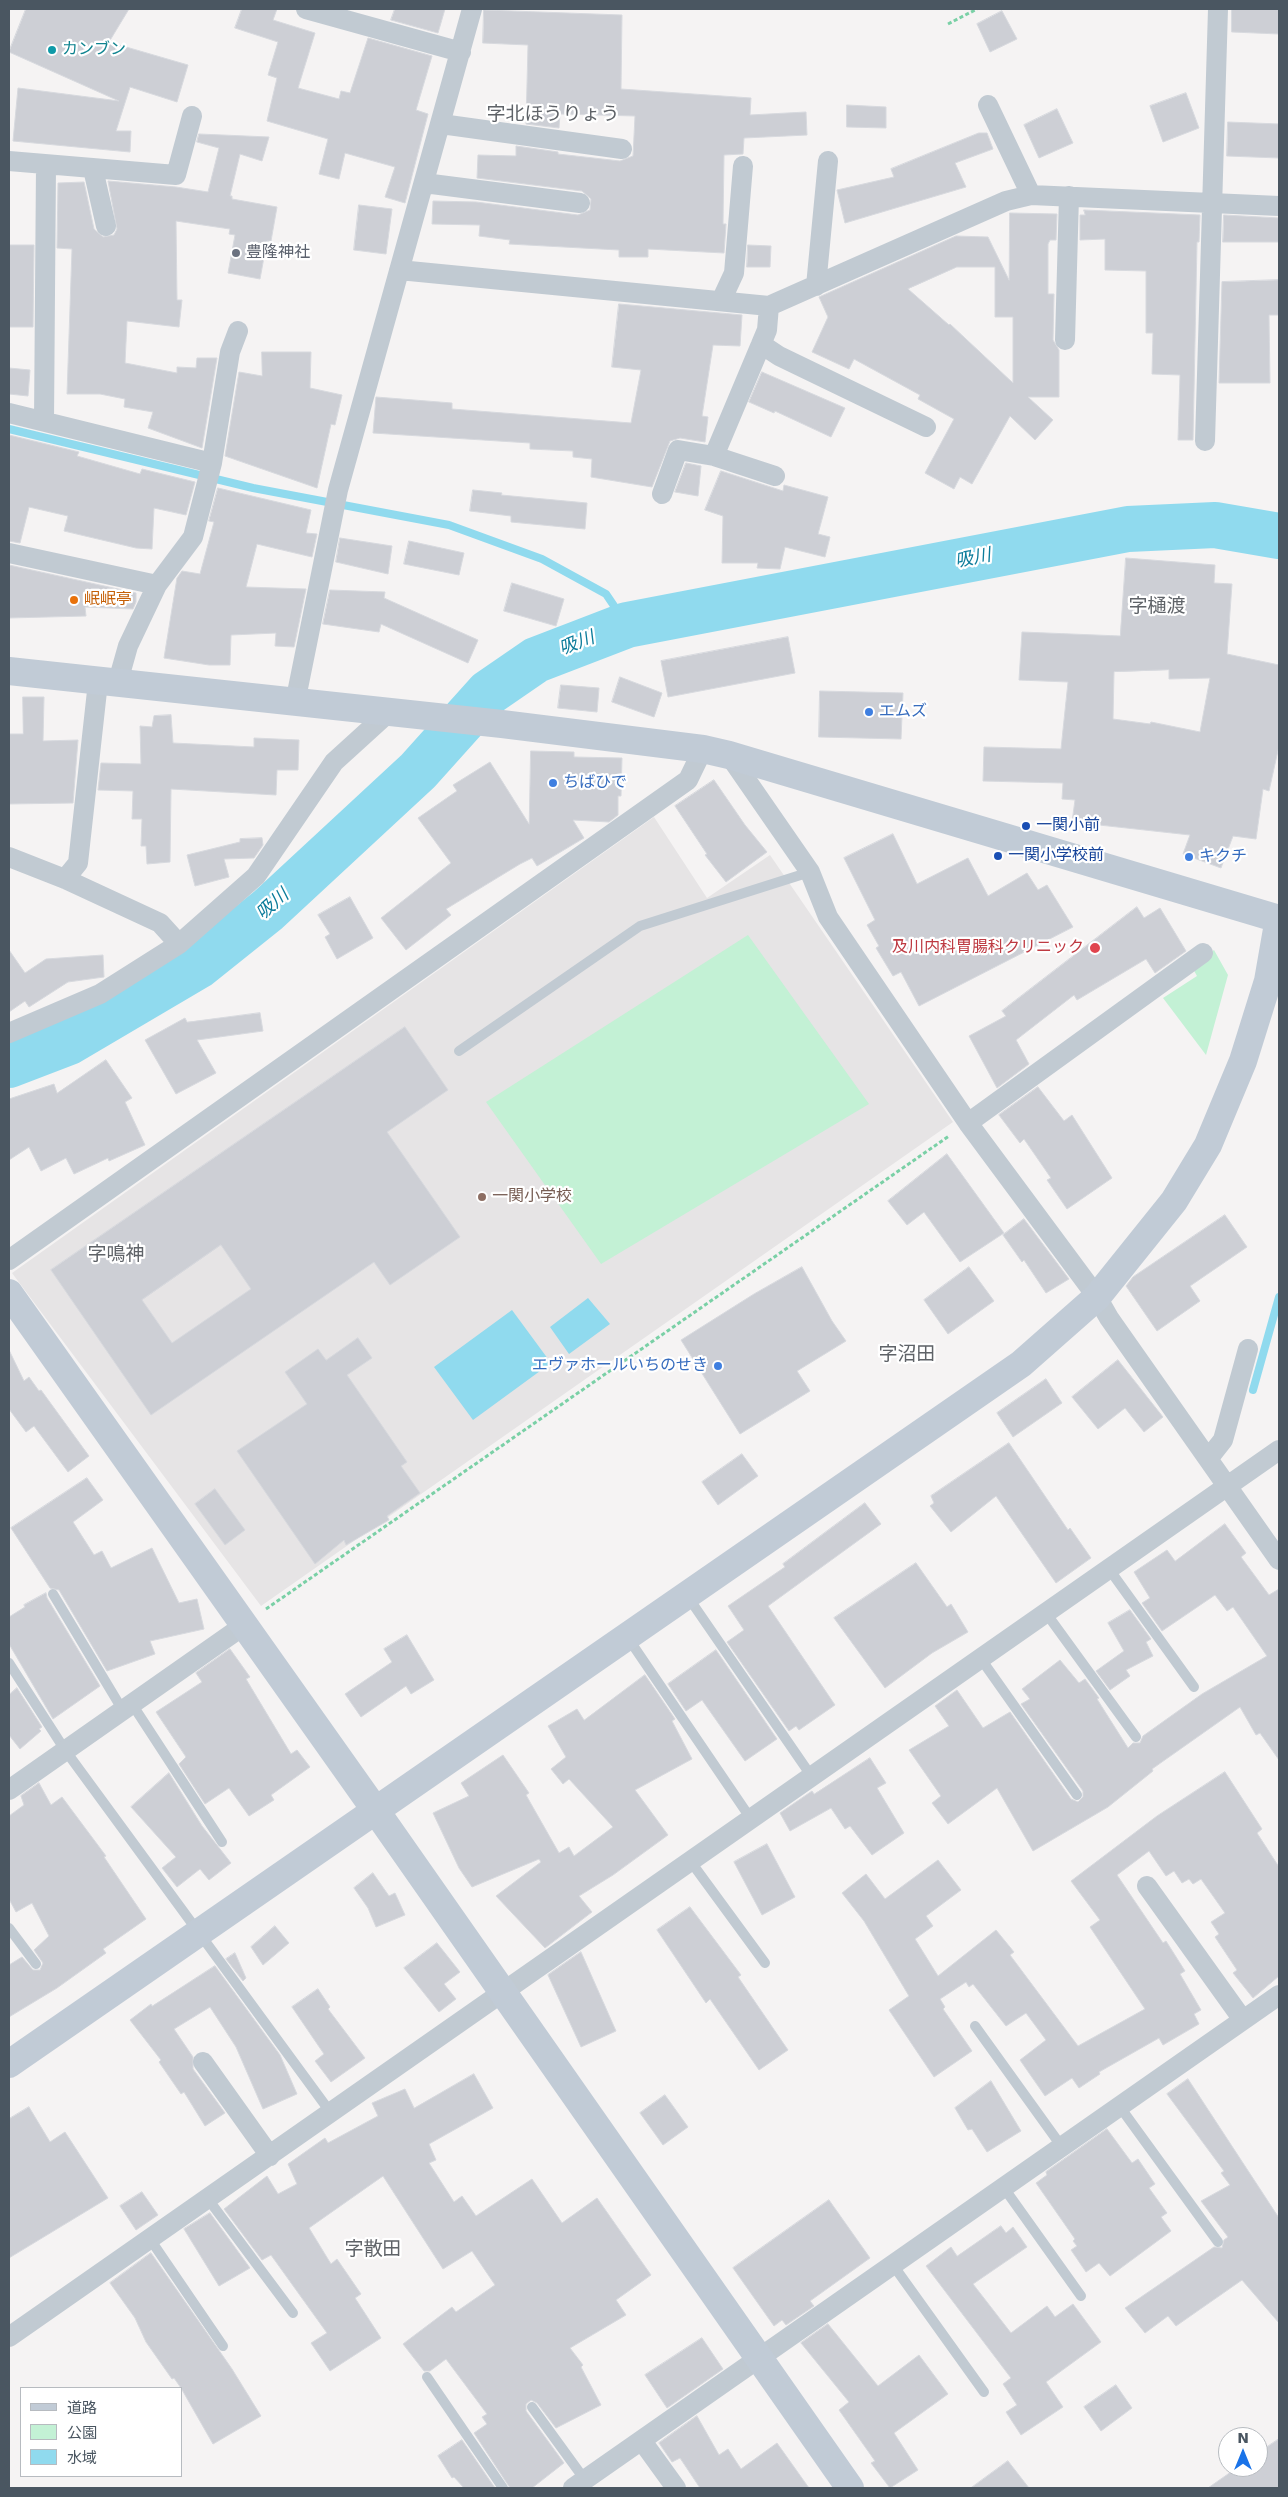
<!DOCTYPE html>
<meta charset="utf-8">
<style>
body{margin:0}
#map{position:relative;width:1288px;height:2497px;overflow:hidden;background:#f5f3f3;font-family:"DejaVu Sans","Noto Sans JP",sans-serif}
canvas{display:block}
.frame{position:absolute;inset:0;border:10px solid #4a5661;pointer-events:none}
.legend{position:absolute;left:20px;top:2387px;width:162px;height:90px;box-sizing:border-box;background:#fff;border:1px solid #b7bbc0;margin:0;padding:6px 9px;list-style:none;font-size:15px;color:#4a5661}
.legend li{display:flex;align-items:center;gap:10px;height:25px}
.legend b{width:25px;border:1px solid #b7bbc0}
.north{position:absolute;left:1218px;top:2427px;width:50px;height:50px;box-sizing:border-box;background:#fff;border:1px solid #b7bbc0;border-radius:50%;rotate:0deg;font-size:14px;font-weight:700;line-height:20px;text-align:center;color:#4a5661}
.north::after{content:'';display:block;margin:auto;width:18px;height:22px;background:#1a73e8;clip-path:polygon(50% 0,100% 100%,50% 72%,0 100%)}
</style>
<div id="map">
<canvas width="1288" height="2497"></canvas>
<div class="frame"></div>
<ul class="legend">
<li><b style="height:6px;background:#c1cbd6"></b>道路</li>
<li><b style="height:14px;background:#c3f1d5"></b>公園</li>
<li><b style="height:14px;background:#90daee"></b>水域</li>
</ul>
<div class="north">N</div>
</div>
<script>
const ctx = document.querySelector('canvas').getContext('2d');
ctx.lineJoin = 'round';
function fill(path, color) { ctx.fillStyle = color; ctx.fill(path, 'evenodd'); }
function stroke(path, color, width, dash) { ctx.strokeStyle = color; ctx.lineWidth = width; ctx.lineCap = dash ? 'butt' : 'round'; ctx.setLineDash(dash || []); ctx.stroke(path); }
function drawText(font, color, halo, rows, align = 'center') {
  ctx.font = font + ' "DejaVu Sans","Noto Sans JP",sans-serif'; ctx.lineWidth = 4.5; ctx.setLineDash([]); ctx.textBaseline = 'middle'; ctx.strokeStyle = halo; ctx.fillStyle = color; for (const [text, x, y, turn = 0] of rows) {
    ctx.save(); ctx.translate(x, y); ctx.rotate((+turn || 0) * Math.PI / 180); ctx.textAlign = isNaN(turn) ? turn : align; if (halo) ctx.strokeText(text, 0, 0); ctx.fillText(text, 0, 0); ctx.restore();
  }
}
fill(new Path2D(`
 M654 817 707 898 770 855 953 1122 261 1606 12 1273Z`), '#e6e4e5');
fill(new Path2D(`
 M748 935 869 1104 601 1264 486 1102Z
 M1214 950 1228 975 1206 1055 1163 998 1197 976 1192 967Z`), '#c3f1d5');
fill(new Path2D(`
 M588 1298 610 1324 569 1354 550 1327Z
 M512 1310 551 1363 473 1420 434 1367Z`), '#90daee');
stroke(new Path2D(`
 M9 429 253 488 449 525 542 559 606 594 627 625
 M1253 1390 1279 1297`), '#90daee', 8);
stroke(new Path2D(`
 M9 1065 69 1042 198 966 268 910 418 771 488 693 536 660 627 625 1128 529 1215 525 1279 536`), '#90daee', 46);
const building = new Path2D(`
 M26 9H129L109 42 188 65 177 102 130 87 116 131H131L130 152 13 141 18 88 119 101 9 52Z
 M242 9H277L273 20 315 33 298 88 339 99 341 91 350 93 368 38 432 56 416 110 428 114 405 203 385 197 395 167 345 153 339 179 319 174 328 139 267 121 277 78 268 75 278 42 235 28Z
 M395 9H445L438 33 391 20Z
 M1232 9H1279V34L1232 32Z
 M484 10 622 15 621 89 751 98 750 115 806 112 807 135 744 138 743 154 724 155 723 224H726L724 253 648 249V257H619V250L509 244 510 240 479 236 480 225 432 224 433 201 476 202 578 215 590 210 591 199 582 191 477 178 478 155 516 156V146L558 152V154L620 161 633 156 635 116 560 114 559 128 526 124 528 45 483 43Z
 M1002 11 1017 39 990 52 977 24Z
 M1186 93 1199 128 1163 142 1150 106Z
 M847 105 886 107V128L847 127Z
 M1057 109 1073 143 1039 158 1024 125Z
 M1228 122 1279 124V158L1227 156Z
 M979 133H987L993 149 955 163 966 187 845 223 837 190 894 177 891 169Z
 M199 134 269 137 262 161 240 154 230 196H232V199L277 207 271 241H267L260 279 228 273 235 235 229 234 230 229 176 221 177 300H182L179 327 127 321 125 363 177 373V367L196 368 197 358H217L202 448 148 428 153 412 124 407 125 399 100 394H67L72 249 57 248 58 183 84 182 94 229 103 237 114 235 117 229 108 181 176 187 208 192 219 148 197 142Z
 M359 205 392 209 386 254 354 250Z
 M1084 210 1200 215 1199 242H1197L1193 440H1178L1180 375 1152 374 1153 333H1146V271L1105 270V239L1080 240V215H1085Z
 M1010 213 1057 214 1056 240H1050L1048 244V294H1054L1053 340 1059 350V397H1028L1053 420 1035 440 1010 416 972 484 960 477 954 489 925 473 954 419 918 399 920 395 854 359 849 369 812 352 828 317 819 297 956 236 988 237 1009 280ZM957 267H995V317H1013V383L950 324 949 325 908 289Z
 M1224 215 1279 218V242H1223Z
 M9 245H34L33 327H9Z
 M748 245 771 246 770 267H747Z
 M1279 280V315H1269L1270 383H1219L1222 282Z
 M619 304 742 315 740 346 713 345 702 416 708 417 705 442 680 438 670 441 652 487 591 477 592 459 573 457V451L530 449V443L373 433 376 397 452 403V409L631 423 641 370 612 367Z
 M262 352H311L310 388 342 395 335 425 331 424 317 488 225 456 239 372 262 376Z
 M9 368 30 370 28 396 9 394Z
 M762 372 845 408 831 437 775 411 774 413 749 402Z
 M9 435 79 452 77 456 140 474 142 469 195 482 186 515 154 508 152 549 136 548 64 531 68 516 29 507 20 543 9 541Z
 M686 463 701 466 698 496 675 492Z
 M721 471 783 491 784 485 828 497 818 534 830 537 825 557 785 547 780 569 757 568 758 563H722L723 516 705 510Z
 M218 488 311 510 306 533 317 534 312 557 257 544 246 587 306 589 294 647 275 646 276 633 231 635 230 665H209L164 658 177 578 182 571 200 574 214 522 209 521Z
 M473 490 502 493 501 495 587 503 585 529 511 522V516L470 511Z
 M340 538 392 546 388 574 336 562Z
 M409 541 464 553 459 575 404 564Z
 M1126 558 1215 565 1214 583 1232 584 1227 654 1279 665V746L1269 791 1263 789 1256 839 1233 836 1221 868 1183 854 1190 835 1072 822 1075 800 1062 799 1063 783 983 781 984 747 1061 749 1068 682 1019 680 1022 632 1120 636ZM1169 670V679L1210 678 1200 732 1151 722 1150 724 1113 719 1114 672Z
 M9 565 136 593V602L133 609 85 607 86 616 9 618Z
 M512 583 564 599 556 626 504 611Z
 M330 590 385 592 384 598 478 640 468 663 381 624 379 632 323 624Z
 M788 637 795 673 668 697 661 661Z
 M620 677 662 693 654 717 612 702Z
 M561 685 599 688 597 712 558 708Z
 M820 691 903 693 901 739 819 737Z
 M23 697H44L43 741 78 740 73 803 9 804V734H23Z
 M171 715 173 743 254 747V738L299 740 298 770H277L276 795 171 789 170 862 147 864 146 846H141L142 819H132L133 791 98 790 101 763 141 764 140 726 152 727 154 716Z
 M531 751 574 752V757L622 758 621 796H618V815L609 822 573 820 584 838 537 866 532 858 520 864 446 909 451 915 406 950 381 918 451 863 418 818 457 791 453 785 490 762 529 824Z
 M714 780 745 825 767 852 726 882 705 855 707 854 675 806Z
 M893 834 917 884 968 858 988 896 1027 873 1038 890 1047 885 1073 927 919 1006 901 972 893 976 876 948 879 946 867 925 875 920 844 858Z
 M262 838 263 845 254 858 224 859 229 877 195 886 187 855 240 842V839Z
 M350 897 373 938 337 959 325 937 330 934 318 915Z
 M1137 907 1144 918 1160 908 1186 951 1155 973 1146 959 1077 1000 1074 995 1016 1040 1029 1064 997 1088 969 1036 1006 1016 1002 1011Z
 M9 950 25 973 46 959 103 955 104 977 68 982 29 1007 25 1001 9 1012Z
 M260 1013 263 1031 197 1040 216 1073 176 1094 145 1040 185 1018 187 1022Z
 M405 1027 448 1090 387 1132 460 1237 390 1285 374 1262 151 1415 51 1270ZM221 1245 251 1289 172 1343 142 1300Z
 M106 1060 132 1098 125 1102 145 1145 109 1161 108 1158 74 1174 66 1158 41 1171 29 1147 9 1160V1099L54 1084 57 1093Z
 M1038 1087 1064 1121 1072 1115 1112 1178 1067 1209 1047 1180 1051 1178 1024 1139 1020 1143 999 1115Z
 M947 1154 1004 1233 960 1262 924 1212 907 1225 888 1201Z
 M1225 1215 1247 1247 1190 1286 1200 1301 1157 1331 1126 1286 1133 1277Z
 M1024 1219 1069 1279 1046 1293 1024 1260 1022 1262 1003 1235Z
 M802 1267 832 1321 846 1341 797 1371 810 1391 740 1434 681 1340 754 1294Z
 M969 1267 994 1301 948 1334 924 1300Z
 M358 1338 372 1358 347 1375 407 1462 401 1466 420 1493 387 1516 389 1520 346 1545 344 1540 315 1564 237 1451 307 1404 285 1372 318 1349 326 1360Z
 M9 1350 24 1381 29 1377 39 1391 41 1390 89 1456 68 1472 34 1426 26 1432 9 1409Z
 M1118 1360 1163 1417 1144 1432 1125 1408 1098 1429 1072 1397Z
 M1046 1379 1062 1403 1013 1437 997 1413Z
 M1009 1443 1068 1530 1070 1528 1091 1558 1056 1583 996 1496 951 1532 930 1506 934 1503 931 1496Z
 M742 1454 758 1476 718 1505 702 1482Z
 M87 1478 103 1500 73 1522 94 1555 102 1551 111 1568 152 1548 179 1603 197 1599 204 1629 150 1641 155 1654 107 1671 59 1590 50 1588 11 1528Z
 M215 1489 245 1530 225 1545 195 1504Z
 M865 1503 881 1524 768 1606 835 1705 799 1730 796 1726 789 1731 727 1642 744 1630 728 1606 785 1567 783 1564Z
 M1225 1524 1246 1553 1241 1557 1269 1595 1279 1589V1760L1260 1733 1256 1735 1240 1707 1152 1769 1153 1771 1108 1807 1033 1851 997 1788 948 1824 932 1803 941 1796 909 1750 949 1726 935 1706 957 1690 983 1728 1010 1712 1071 1799 1078 1802 1083 1797V1791L1021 1704 1030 1699 1022 1689 1060 1660 1079 1683 1085 1679 1099 1698 1097 1699 1128 1748 1133 1743H1140L1143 1736 1202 1694 1267 1656 1233 1607 1227 1611 1215 1595 1162 1631 1142 1603 1150 1598 1134 1572 1167 1550 1175 1561Z
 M916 1563 947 1607 951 1604 968 1632 932 1653 885 1688 834 1618Z
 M46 1593 47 1598 100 1686 53 1719 9 1644V1617L25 1607 24 1605Z
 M1130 1610 1151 1639 1146 1642 1153 1656 1126 1670 1130 1676 1110 1690 1096 1671 1124 1651 1108 1623Z
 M407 1635 434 1680 411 1694 406 1686 361 1717 345 1694 392 1662 384 1649Z
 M230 1649 250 1677 246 1679 291 1754 297 1750 310 1767 271 1795 274 1800 249 1816 229 1788 205 1804 179 1764 186 1757 156 1712 202 1682 196 1673Z
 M716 1650 777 1739 745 1761 702 1700 686 1711 668 1684Z
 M645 1675 675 1719 672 1721 692 1759 635 1790 668 1835 613 1875 579 1896 592 1912 545 1948 496 1896 541 1862 539 1859 472 1887 459 1868 433 1813 469 1796 461 1783 503 1755 529 1793 526 1795 559 1853 569 1847 574 1856 613 1827 569 1779 563 1784 551 1769 566 1757 548 1726 577 1709 584 1720Z
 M17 1688 42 1727 39 1729 41 1731 20 1749 9 1735V1695Z
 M870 1758 886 1783 877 1788 904 1833 872 1855 850 1826 845 1829 831 1808 790 1831 780 1813 812 1791 814 1794Z
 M1225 1772 1262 1829 1257 1833 1279 1867V1976L1253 1998 1233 1973 1237 1970 1215 1937 1219 1934 1211 1922 1225 1913 1201 1879 1193 1884 1189 1879 1182 1883 1174 1871 1166 1876 1149 1851 1117 1875 1163 1943 1166 1941 1185 1971 1180 1974 1201 2010 1194 2014 1199 2024 1163 2045 1159 2038 1099 2072 1100 2074 1079 2088 1072 2078 1045 2096 1020 2060 1046 2040 1026 2013 1006 2026 973 1984 969 1987 966 1982 940 1999 945 2007 943 2009 972 2051 934 2077 889 2010 909 1996 864 1921 842 1893 866 1874 885 1899 938 1860 961 1890 926 1916 933 1926 915 1939 938 1976 996 1930 1014 1952 1010 1955 1078 2046 1145 2009 1090 1927 1100 1920 1071 1881 1157 1816Z
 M169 1773 202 1826 231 1863 209 1880 200 1869 177 1887 162 1868 176 1857 131 1807Z
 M39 1783 51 1805 62 1797 106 1856 104 1857 146 1919 103 1949 106 1953 57 1988 9 2017V1965L22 1957 33 1970H40L43 1963 34 1950 49 1936 32 1903 16 1912 9 1899V1816L24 1805 21 1796Z
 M767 1844 795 1897 762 1915 734 1862Z
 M373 1873 389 1896 395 1893 405 1915 376 1927 368 1908 354 1888Z
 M690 1907 741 1975 738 1977 788 2050 759 2070 710 1999 706 2003 657 1930Z
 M275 1926 289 1943 263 1965 251 1947Z
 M437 1943 460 1972 444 1984 456 1999 439 2012 404 1968Z
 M581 1952 616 2031 581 2047 548 1975Z
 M235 1953 246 1978 243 1981 226 1959Z
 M215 1966 280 2055 297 2094 263 2109 236 2047 210 2007 174 2029 193 2057V2069L225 2113 205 2126 184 2092 181 2094 159 2062 161 2060 130 2020 151 2004 152 2006Z
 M318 1989 330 2007 328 2009 365 2058 331 2082 315 2061 324 2054 292 2007Z
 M474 2074 493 2108 429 2144 436 2160 429 2163 454 2202 462 2196 476 2216 532 2179 562 2223 597 2198 651 2275 616 2300 626 2315 570 2348 583 2365 581 2367 601 2405 556 2428 537 2403 531 2400 526 2404V2411L564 2463 532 2488H510L474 2433 487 2424 482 2417 487 2414 446 2359 430 2371H424L403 2344 452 2307 456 2312 495 2285 472 2251 443 2269 383 2176 309 2228 331 2264 337 2259 361 2294 355 2298 381 2338 330 2371 311 2343 327 2333 271 2255 262 2260 224 2209 267 2176 278 2194 297 2184 288 2164 325 2138 328 2143 378 2116 372 2103 405 2089 414 2108Z
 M1188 2079 1279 2218V2323L1242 2280 1176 2326 1168 2316 1145 2333 1125 2308 1214 2247 1222 2248 1224 2240 1228 2237 1201 2201 1230 2185 1221 2173 1224 2171 1167 2094Z
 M991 2081 1021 2131 987 2152 972 2129 968 2130 955 2108Z
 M665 2095 688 2127 663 2145 640 2113Z
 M29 2107 50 2142 65 2132 108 2198 9 2258V2119Z
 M1107 2129 1132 2163 1138 2159 1155 2184 1149 2188 1167 2213 1161 2217 1171 2231 1110 2276 1099 2263 1086 2272 1071 2250 1077 2246 1073 2241 1075 2239 1036 2183 1047 2175 1046 2172Z
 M142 2192 158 2215 136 2230 120 2206Z
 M829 2200 870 2258 810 2301 814 2306 786 2325 782 2320 774 2326 733 2268Z
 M210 2213 250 2268 219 2286 184 2229Z
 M1001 2226 1006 2233 1013 2227 1027 2247 973 2284 1011 2333 1047 2306 1055 2317 1073 2304 1101 2342 1046 2382 1063 2407 1021 2435 1006 2412 1017 2405 1003 2384 1011 2378 926 2266 951 2247 957 2256Z
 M151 2253 232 2369 261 2416 213 2444 181 2388 174 2378 172 2379 146 2342 135 2318 110 2283Z
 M828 2324 878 2386 919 2355 948 2394 894 2433 918 2470 890 2488 871 2463 875 2461 839 2410 849 2402 801 2343Z
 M702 2338 723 2369 667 2408 645 2375Z
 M1116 2385 1132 2408 1101 2431 1084 2407Z
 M697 2416 719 2455 728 2449 741 2469 777 2443 809 2488H700L680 2458 672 2462 659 2443Z
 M1279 2439V2488H1208L1238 2467H1258V2453Z
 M462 2440 495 2488H464L454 2477 452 2478 438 2456Z
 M1008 2461 1029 2488H971Z`);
fill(building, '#cdcfd5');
stroke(building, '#d7d9de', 1);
stroke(new Path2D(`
 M948 24 977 9
 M266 1609 949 1136`), '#7ad0a6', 3, [4, 2.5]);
stroke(new Path2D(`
 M459 1051 640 926 810 872
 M1109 1569 1194 1687
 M53 1594 122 1709
 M688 1597 812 1777
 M1046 1613 1136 1737
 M628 1638 751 1819
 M981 1659 1077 1795
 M9 1663 65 1750 331 2113
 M132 1704 222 1842
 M691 1862 765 1963
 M9 1928 36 1964
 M975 2026 1062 2147
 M1120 2107 1218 2242
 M1004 2188 1081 2296
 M208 2199 293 2313
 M150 2239 223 2346
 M893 2265 984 2392
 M427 2377 503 2488
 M532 2407 585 2480`), '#c1cad2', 10);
stroke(new Path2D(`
 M306 9 461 52
 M988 105 1031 195
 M441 124 622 149
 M9 161 176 175 192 116
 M93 169 106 226
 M424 183 580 203
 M399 270 769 306 1006 201 1031 195 1279 206
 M816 286 828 161
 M721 301 734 273 743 166
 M1065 340 1069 196
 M761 344 779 356 926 427
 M9 413 212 463
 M44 421 46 165
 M1205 441 1218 9
 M714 456 775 476
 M662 494 678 450 714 456 767 330 769 306
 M9 553 157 585
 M117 685 128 646 157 585 193 537 212 463 230 352 238 331
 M295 703 338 490 472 9
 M729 755 810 872 828 917 968 1123 1097 1297 1109 1318 1279 1560
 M9 857 65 879 160 923 179 944
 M65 879 78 863 98 682
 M9 1033 100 994 179 944 256 876 334 762 389 712
 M968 1123 1203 953
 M9 1260 688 780 703 749
 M1208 1459 1223 1440 1248 1349
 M9 1790 243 1626
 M1147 1886 1243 2020
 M203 2062 270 2156
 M9 2337 1279 1450
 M642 2441 676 2488
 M573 2488 1279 1995`), '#c1cad2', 20);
stroke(new Path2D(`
 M9 671 502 724 703 749 729 755 1279 919
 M9 1293 376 1811 850 2488
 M9 2064 1021 1364 1097 1297 1174 1201 1208 1145 1243 1061 1268 981 1279 918`), '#c1cbd6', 28);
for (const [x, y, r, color] of [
 [52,50,5,"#0f9aa8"],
 [236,253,5,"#6b7280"],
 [74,600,5,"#e8710a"],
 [869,712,5,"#3f7fe0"],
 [553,783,5,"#3f7fe0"],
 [1026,826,5,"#1a4fb4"],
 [998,856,5,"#1a4fb4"],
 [1189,857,5,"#3f7fe0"],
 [1095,948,6,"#e0444e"],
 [482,1197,5,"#8d6e63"],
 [718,1366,5,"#3f7fe0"]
]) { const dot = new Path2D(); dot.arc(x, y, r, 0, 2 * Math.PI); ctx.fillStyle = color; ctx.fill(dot); stroke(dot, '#fff', 2); }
drawText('16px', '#0d838f', '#fff', [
 ["カンブン",62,50]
], 'left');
drawText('16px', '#5b616d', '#fff', [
 ["豊隆神社",246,253]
], 'left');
drawText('16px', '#c56008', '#fff', [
 ["岷岷亭",84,600]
], 'left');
drawText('16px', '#366cbe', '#fff', [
 ["エムズ",879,712],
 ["ちばひで",563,783],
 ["キクチ",1199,857],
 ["エヴァホールいちのせき",708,1366,"right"]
], 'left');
drawText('16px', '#164399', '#fff', [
 ["一関小前",1036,826],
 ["一関小学校前",1008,856]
], 'left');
drawText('16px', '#be3a42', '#fff', [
 ["及川内科胃腸科クリニック",1084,948]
], 'right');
drawText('16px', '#785e54', '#fff', [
 ["一関小学校",492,1197]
], 'left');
drawText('italic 18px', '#0c7c9b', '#fff', [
 ["吸川",973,559,-11],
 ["吸川",577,644,-21],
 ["吸川",273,905,-41]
]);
drawText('19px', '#5f6368', '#fff', [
 ["字北ほうりょう",553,115],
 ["字樋渡",1157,607],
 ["字鳴神",116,1255],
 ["字沼田",907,1355],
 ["字散田",373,2250]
]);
</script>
